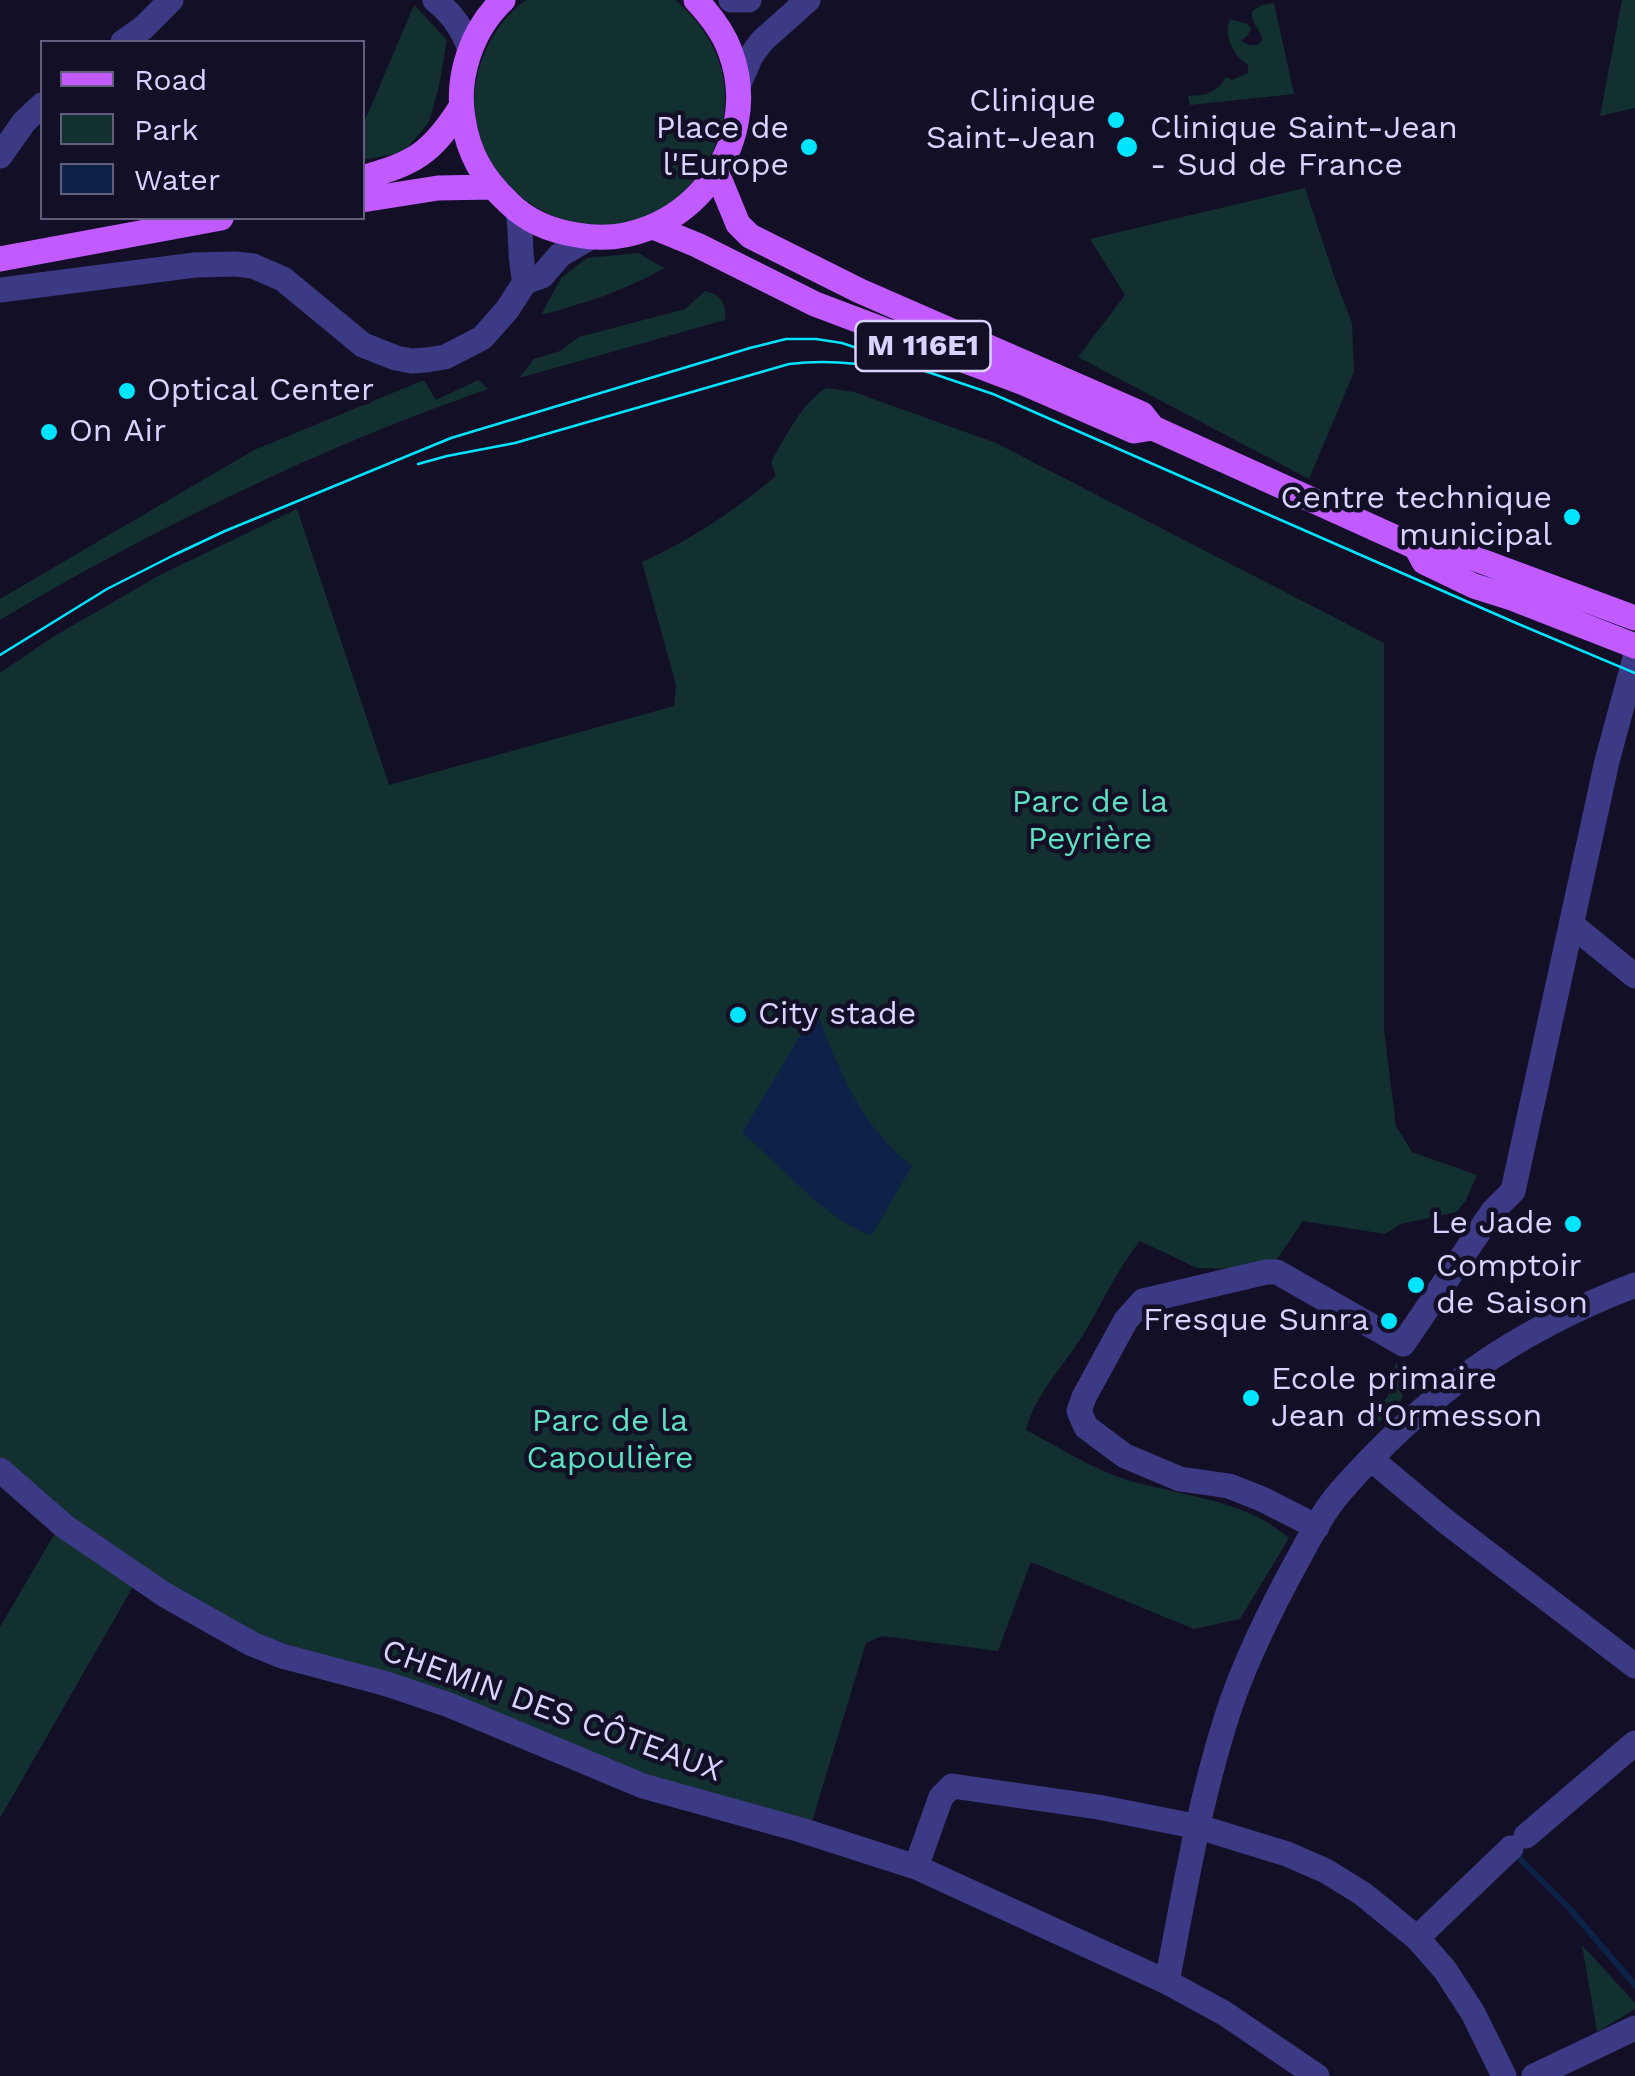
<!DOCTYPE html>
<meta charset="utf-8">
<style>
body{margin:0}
#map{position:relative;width:1635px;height:2076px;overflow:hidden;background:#130f26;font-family:"Work Sans",sans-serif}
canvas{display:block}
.legend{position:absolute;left:40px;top:40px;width:325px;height:180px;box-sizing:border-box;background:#130f26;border:2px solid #625e7d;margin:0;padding:12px 18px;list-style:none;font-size:30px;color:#d9d4ff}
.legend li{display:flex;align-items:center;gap:20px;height:50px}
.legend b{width:50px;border:2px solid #625e7d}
</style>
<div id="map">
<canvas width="1635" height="2076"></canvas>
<ul class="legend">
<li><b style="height:12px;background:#c25bff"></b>Road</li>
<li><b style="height:28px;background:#12302f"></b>Park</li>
<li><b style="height:28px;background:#0c2248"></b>Water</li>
</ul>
</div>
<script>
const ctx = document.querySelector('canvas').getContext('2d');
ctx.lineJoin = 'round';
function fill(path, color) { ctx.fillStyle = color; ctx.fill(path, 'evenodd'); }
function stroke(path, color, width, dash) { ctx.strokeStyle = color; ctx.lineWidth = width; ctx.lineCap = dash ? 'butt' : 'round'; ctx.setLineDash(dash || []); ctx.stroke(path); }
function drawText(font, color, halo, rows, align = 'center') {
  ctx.font = font + ' "Work Sans",sans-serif'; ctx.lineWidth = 9; ctx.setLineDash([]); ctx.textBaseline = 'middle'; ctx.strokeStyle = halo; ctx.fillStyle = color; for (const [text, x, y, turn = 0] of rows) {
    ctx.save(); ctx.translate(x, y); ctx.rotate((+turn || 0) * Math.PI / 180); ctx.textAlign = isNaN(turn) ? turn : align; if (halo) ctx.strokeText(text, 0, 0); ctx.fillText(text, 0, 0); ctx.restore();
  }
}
fill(new Path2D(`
 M526 0H675C804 107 658 292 528 202 499 182 479 149 475 113 471 70 491 25 526 0Z
 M1622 0H1635V108L1600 116Z
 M1274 3 1294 94 1190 105 1188 96C1205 96 1217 93 1226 77L1232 80 1248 73V65C1233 55 1223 36 1230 19L1247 24 1251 28 1248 35 1241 41 1249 45H1258L1262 40C1261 28 1250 24 1252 11L1262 5Z
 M414 5 447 40 439 86 429 122 404 152 363 160V119L366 118Z
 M1305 188 1334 276 1352 323 1354 372 1309 479 1078 357 1125 295 1090 239Z
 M638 253 664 268C625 291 585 303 541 315L561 278 587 258Z
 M705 291C721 295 727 304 725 320L519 378 534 359 560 351 579 337 685 309Z
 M424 380 436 400 478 380 488 389C321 447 152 529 0 620V599L254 450Z
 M826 388 854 392 996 443 1384 643V1030L1396 1126 1412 1152 1477 1175 1466 1200 1457 1212 1401 1224 1385 1234 1303 1221 1275 1262 1241 1269 1197 1268 1140 1241C1117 1269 1102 1304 1083 1335 1064 1366 1035 1394 1026 1430 1053 1444 1080 1461 1108 1473 1168 1497 1239 1494 1289 1538L1240 1619 1194 1629 1031 1562 998 1651 882 1636 866 1643 811 1825 679 1787 413 1682 224 1625 81 1530 0 1460V673L53 637 158 576 297 509 389 785 674 706 676 685 642 562C691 540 734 511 776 476L771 462C784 439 803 401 826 388Z
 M1396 1362C1414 1401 1397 1409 1367 1430L1363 1425 1388 1396Z
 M58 1528 134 1585 0 1818V1627Z
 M1582 1945 1635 2003V2009L1597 2032Z`), '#12302f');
fill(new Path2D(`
 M816 1009C837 1067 862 1128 912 1166L871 1236C860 1230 847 1225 836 1217 802 1192 774 1160 742 1133Z`), '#0c2248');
stroke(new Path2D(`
 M1518 1853 1521 1860 1569 1908 1635 1985`), '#0c2248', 6);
stroke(new Path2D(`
 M435 0C453 15 462 28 470 49
 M731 0H749
 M123 42 143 28 171 0
 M738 86 751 56 762 41 808 0
 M0 156 24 122 42 105
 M518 211C522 235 519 259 525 282
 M0 290 195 265 235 264 253 266 283 279 363 345 396 358 412 361 426 360 445 357 482 338 507 310 525 282 542 276 560 255 589 238
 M1572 925 1635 976
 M1371 1459 1444 1520 1635 1666
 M0 1470 64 1526 165 1595 252 1644 282 1656 387 1684 449 1705 643 1786 801 1830 916 1867 1167 1982 1224 2013 1317 2076
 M1317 1527 1262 1499 1229 1486 1180 1479 1125 1456 1086 1427 1079 1411 1084 1397 1126 1320 1143 1301 1266 1272H1277L1403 1344 1493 1211 1513 1191 1607 761 1635 658
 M1526 1836 1635 1743
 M916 1867 941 1797 952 1786 1098 1807 1199 1827 1287 1854 1326 1871 1363 1894 1417 1938 1445 1970 1473 2013 1504 2076
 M1417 1938 1511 1848
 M1167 1982C1185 1888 1201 1792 1232 1701 1249 1653 1272 1607 1296 1563 1309 1539 1322 1513 1340 1492 1425 1395 1514 1331 1635 1285
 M1534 2076 1635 2028`), '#3d3a85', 25);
stroke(new Path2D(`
 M503 0C472 29 456 76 463 118 468 153 483 179 509 203 527 221 551 231 577 235 679 254 767 148 730 51 723 31 710 15 696 0
 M717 173 738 224 750 236 860 291 1142 414 1153 428 1416 547 1424 562 1474 586 1512 598 1635 646
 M362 178C415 163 431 154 461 107
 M362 200 438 188 492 187
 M653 227 697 245 815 304 1024 383 1134 431 1153 428
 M0 259 221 218
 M1416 547 1430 542 1635 618`), '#c25bff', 25);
stroke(new Path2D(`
 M418 464 447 456 515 443 789 364C823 360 854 362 888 369
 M0 655 107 589 174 555 225 531 451 438 750 348 786 339H816L842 343 993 394 1516 623 1635 673`), '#00e5ff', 2.5);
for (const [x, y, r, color] of [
 [1116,120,10,"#00e5ff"],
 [809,147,10,"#00e5ff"],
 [1127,147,12,"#00e5ff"],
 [127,391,10,"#00e5ff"],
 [49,432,10,"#00e5ff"],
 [1572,517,10,"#00e5ff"],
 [738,1015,10,"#00e5ff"],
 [1573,1224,10,"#00e5ff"],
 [1416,1285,10,"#00e5ff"],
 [1389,1321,10,"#00e5ff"],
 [1251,1398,10,"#00e5ff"]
]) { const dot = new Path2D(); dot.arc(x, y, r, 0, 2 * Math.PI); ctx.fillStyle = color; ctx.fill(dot); stroke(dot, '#130f26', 4); }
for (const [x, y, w] of [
 [923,346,135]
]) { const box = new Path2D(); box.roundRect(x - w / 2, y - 25, w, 50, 8); ctx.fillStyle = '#130f26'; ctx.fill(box); stroke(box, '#d9d4ff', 2.5); }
drawText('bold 30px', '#d9d4ff', null, [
 ["M 116E1",923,346]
]);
drawText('32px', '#d9d4ff', '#130f26', [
 ["Clinique",1096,102,"right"],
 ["Saint-Jean",1096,139,"right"],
 ["Place de",789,129,"right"],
 ["l'Europe",789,166,"right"],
 ["Clinique Saint-Jean",1150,129],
 ["- Sud de France",1150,166],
 ["Optical Center",147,391],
 ["On Air",69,432],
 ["Centre technique",1552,499,"right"],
 ["municipal",1552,536,"right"],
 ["City stade",758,1015],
 ["Le Jade",1553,1224,"right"],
 ["Comptoir",1436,1267],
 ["de Saison",1436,1304],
 ["Fresque Sunra",1369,1321,"right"],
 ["Ecole primaire",1271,1380],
 ["Jean d'Ormesson",1271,1417]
], 'left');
drawText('32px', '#5fe0c0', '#130f26', [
 ["Parc de la",1090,803],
 ["Peyrière",1090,840],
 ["Parc de la",610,1422],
 ["Capoulière",610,1459]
]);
drawText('32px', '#d9d4ff', '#130f26', [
 ["CHEMIN DES CÔTEAUX",552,1711,20]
]);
</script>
